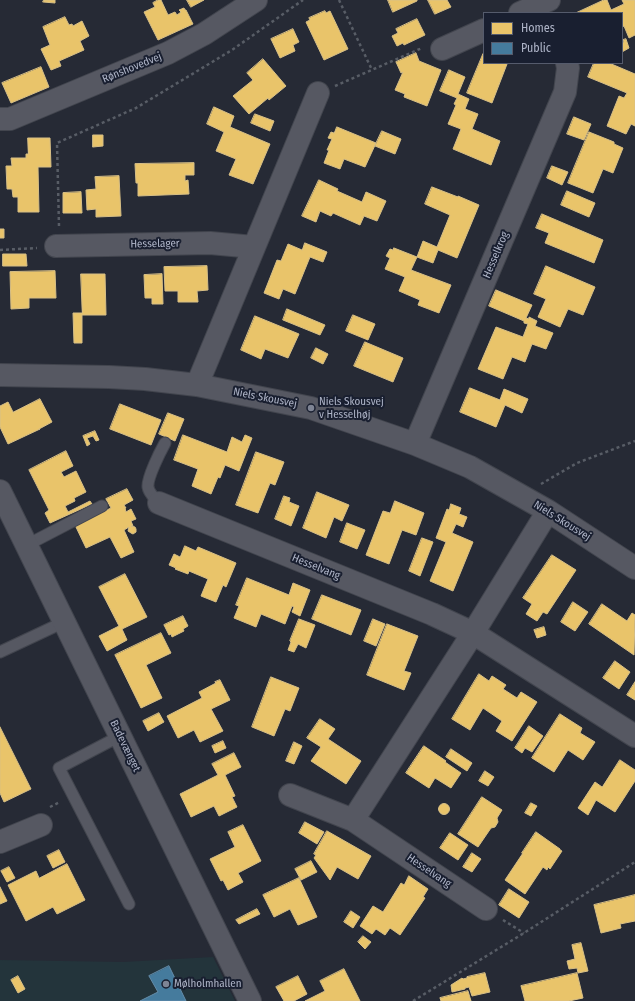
<!DOCTYPE html>
<meta charset="utf-8">
<style>
body{margin:0}
#map{position:relative;width:635px;height:1001px;overflow:hidden;background:#262a35;font-family:"Fira Sans Condensed",sans-serif}
canvas{display:block}
.legend{position:absolute;left:483px;top:12px;width:140px;height:52px;box-sizing:border-box;background:#191f30;border:1px solid #555b6c;margin:0;padding:5px 7px;list-style:none;font-size:12px;color:#aeb4c7}
.legend li{display:flex;align-items:center;gap:8px;height:20px}
.legend b{width:20px;border:1px solid #555b6c}
</style>
<div id="map">
<canvas width="635" height="1001"></canvas>
<ul class="legend">
<li><b style="height:11px;background:#e9c46a"></b>Homes</li>
<li><b style="height:11px;background:#457b9d"></b>Public</li>
</ul>
</div>
<script>
const ctx = document.querySelector('canvas').getContext('2d');
ctx.lineJoin = 'round';
function fill(path, color) { ctx.fillStyle = color; ctx.fill(path, 'evenodd'); }
function stroke(path, color, width, dash) { ctx.strokeStyle = color; ctx.lineWidth = width; ctx.lineCap = dash ? 'butt' : 'round'; ctx.setLineDash(dash || []); ctx.stroke(path); }
function drawText(font, color, halo, rows, align = 'center') {
  ctx.font = font + ' "Fira Sans Condensed",sans-serif'; ctx.lineWidth = 4; ctx.setLineDash([]); ctx.textBaseline = 'middle'; ctx.strokeStyle = halo; ctx.fillStyle = color; for (const [text, x, y, turn = 0] of rows) {
    ctx.save(); ctx.translate(x, y); ctx.rotate((+turn || 0) * Math.PI / 180); ctx.textAlign = isNaN(turn) ? turn : align; if (halo) ctx.strokeText(text, 0, 0); ctx.fillText(text, 0, 0); ctx.restore();
  }
}
fill(new Path2D(`
 M213 957 235 1001H0V960L123 962Z`), '#23343b');
const homes = new Path2D(`
 M44 0H55V3L43 2Z
 M158 0H161L168 15 175 12 177 15 181 12 179 10 184 8 185 10H186L193 24 158 40 144 12 155 7 153 3Z
 M187 0H204L191 7Z
 M388 0H417V1L393 12Z
 M428 0H447L451 7 435 14Z
 M604 0H607L611 10 624 4 622 0H635V35L629 38 624 26 622 27V13H576Z
 M325 11 326 13 330 11 348 49 324 60 306 22 310 20 309 18Z
 M65 17 69 25 72 24 73 26 82 21 89 36 80 41 84 50 59 61 61 66 51 70 41 49 50 45 43 27Z
 M417 19 425 35 404 45 403 43 397 46 392 36 398 33 396 29Z
 M293 29 299 42 293 45 295 51 280 58 271 39Z
 M626 39 629 48 622 52V43L624 42 623 40Z
 M416 53 419 61 441 70 427 106 404 97 405 94 395 90 403 72 401 73 396 62Z
 M483 54 484 63H504L507 64 492 103 467 93Z
 M263 59 286 86 269 100 268 98 249 114 233 96 253 80 247 73Z
 M594 63H609L635 74V126L631 124 626 134 607 126 619 96 624 98 627 93 588 77Z
 M41 67 49 87 11 103 2 83Z
 M449 70 465 77 458 94 469 99 465 109 478 114 472 129 500 141 491 165 453 149 461 129 448 124 456 105 454 104 457 98 440 91Z
 M214 107 234 116 230 127 270 144 253 184 229 175 236 159 216 151 224 132 207 124Z
 M255 114 274 121 270 131 251 123Z
 M574 117 591 124 584 140 567 134Z
 M337 127 376 143 365 167 344 159 340 169 324 163 329 150H327L332 139 328 138 331 132 334 133Z
 M382 131 401 139 395 154 375 146Z
 M589 132 614 142V144L623 148 613 173 603 169 593 193 568 183Z
 M93 135H103V146L93 147Z
 M28 138H50L51 167H38L39 212H18V197H13L12 189H7L6 166H12L11 158H26V154H28Z
 M194 163V175H185V181L188 180 189 194 138 196V183H136L135 164Z
 M552 166 568 172 562 185 547 178Z
 M119 176 121 216 96 217V209L87 210 86 190 96 189 95 177Z
 M319 180 338 189 337 191 362 202 366 192 386 201 377 221 364 216 360 225 333 213 331 216 320 211 316 222 302 216Z
 M432 187 458 197V196L479 205 457 258 438 250 433 263 417 257 423 241 437 247 450 215 425 204Z
 M567 191 595 203 589 217 561 205Z
 M81 192 82 213H63V193Z
 M542 214 603 240 594 263 545 243 549 233 536 228Z
 M0 229H4V238H0Z
 M305 243 327 252 323 262 310 257 295 294 283 289 279 299 264 293 277 260 281 261 288 244 302 250Z
 M394 248 417 257 411 270 451 285 439 313 418 305 420 300 399 291 405 277 385 269 390 258 386 256 390 249 393 250Z
 M3 254H26L27 266H3Z
 M207 266 208 290 197 291 198 302H178V291H165L164 267Z
 M546 266 595 287 583 315 568 309 560 327 538 317 546 299 534 294Z
 M55 271 56 298H29V308L11 309 10 272Z
 M81 274H105L106 315H82V343H74L73 313H82Z
 M162 274 163 304H152V298H145L144 275Z
 M496 290 532 305 526 318 529 319V317L537 321 535 326 553 333 546 349 532 344 525 362 512 357 503 379 478 369 496 327 523 337 528 324 524 323V321L489 306Z
 M287 309 325 325 320 335 283 320Z
 M353 315 375 324 368 340 346 331Z
 M255 316 299 334 288 358 265 349 261 359 241 350Z
 M365 342 403 358 393 382 354 366Z
 M316 348 328 354 323 364 311 358Z
 M470 388 500 400 504 389 528 399 522 413 505 405 496 427 460 412Z
 M40 399 52 422 39 429H40L8 444 0 427V406L8 402 13 412Z
 M120 404 161 420 151 445 110 429Z
 M168 413 184 419 175 441 159 434Z
 M95 431 99 440 96 441 93 436 87 438 90 444 87 446 83 436Z
 M183 435 227 452 232 437 242 442 245 435 252 438 239 471 225 465 220 478 218 477 211 494 192 486 198 469 174 460Z
 M66 451 73 466 61 472 64 477 76 471 86 492 74 498 75 501 65 506 68 512 90 501 92 504 50 523 45 513 49 510 29 470Z
 M256 452 284 462 275 485 270 483 258 513 236 505Z
 M127 489 133 500 124 505 126 508H125L126 512 131 509 136 519 131 521 133 526H131L135 527 136 529V532L133 534 131 533 128 531 129 527 124 530 134 552 121 558 110 537 86 548 75 525 111 508 106 499Z
 M317 492 349 505 342 521 334 517 326 538 303 528Z
 M284 496 290 498 289 502 299 506 291 526 275 519Z
 M395 501 424 513 416 535 402 530 389 564 366 555 383 511 390 513Z
 M451 504 461 508 459 514 467 517 463 527 456 524 452 533 473 542 453 591 430 581 446 542 436 538 447 509 449 510Z
 M347 523 365 530 357 549 340 542Z
 M422 538 433 542 420 576 409 571Z
 M185 546 196 551 198 547 236 563 226 587 223 585 216 602 201 596 208 579 189 571 188 574 175 569 176 568 169 565 174 554 180 557Z
 M552 555 576 570 547 614 543 612 537 621 526 614 532 604 523 598Z
 M125 574 147 617 122 629 127 640 107 651 99 636 119 626 99 587Z
 M247 578 289 595 293 583 310 590 300 616 292 612 294 607 292 606 285 624 261 614 256 627 234 618 239 606 236 605Z
 M322 595 361 610 351 635 312 619Z
 M573 602 588 612 575 631 561 622Z
 M602 604 627 621 632 613 635 615 634 655 589 624Z
 M183 616 188 626 183 629 184 631 172 637 171 634 169 635 164 625Z
 M299 619 315 625 306 648 298 644 294 652 288 650 291 642 290 641Z
 M373 619 385 624 376 646 364 641Z
 M387 624 418 636 404 671 411 673 404 690 367 675Z
 M544 627 546 635 537 638 534 630Z
 M161 633 171 653 146 665 162 698 141 708 115 655Z
 M615 661 630 672 619 689 603 678Z
 M479 674 489 681 492 676 506 685 503 689 517 698 521 692 537 702 512 741 496 731 502 721 483 708 470 730 452 719Z
 M271 677 299 688 290 711 285 709 274 736 252 727Z
 M220 680 230 700 211 709 223 731 200 742 194 730 178 738 167 716 202 698 199 692 216 683 215 682Z
 M635 682V700L627 695Z
 M159 713 164 722 148 731 143 721Z
 M560 714 582 728 580 733 595 742 583 760 568 750 554 772 532 758Z
 M320 719 335 729 328 739 361 761 346 784 311 761 321 747 307 738Z
 M529 726 543 736 532 752 525 748 522 753 515 748Z
 M0 727 31 789 4 802 0 793Z
 M223 741 226 748 215 753 212 746Z
 M294 742 302 746 294 764 286 761Z
 M424 746 446 761 445 762 461 773 451 788 435 778 429 788 406 773Z
 M451 749 472 763 467 771 446 757Z
 M234 753 241 767 225 775 235 796 232 797 237 807 219 816 214 806 191 817 180 794 218 775 212 764Z
 M620 760 635 770V781L615 812 596 800 588 815 578 808 595 782 602 787Z
 M485 771 494 777 488 786 479 781Z
 M482 797 502 810 497 818 498 822 495 827 491 828 478 847 458 834Z
 M531 803 537 806 531 816 525 813Z
 M438.5 809a5.5 5.5 0 1 1 11 0a5.5 5.5 0 1 1-11 0Z
 M305 822 324 832 317 844 299 833Z
 M243 825 261 861 238 873 243 882 228 890 223 880 221 881 210 859 235 847 228 832Z
 M327 831 371 856 358 879 337 867 330 880 314 858 316 855 314 854Z
 M536 832 560 849V850L562 851 550 869 548 867 547 870 543 867 525 894 505 880 523 853H522Z
 M450 833 468 845 458 860 440 848Z
 M59 850 65 862 53 868 47 856Z
 M472 853 481 859 472 872 463 867Z
 M311 861 317 872 301 880 295 869Z
 M67 864 85 900 57 914 53 907 26 921 8 885 36 871 39 878Z
 M9 867 15 878 7 882 1 871Z
 M409 876 428 889 423 897 425 898 400 935 390 928 385 935 376 929 372 934 360 926 373 906 383 912 401 883 404 885Z
 M299 878 317 917 298 925 290 909 274 917 263 895Z
 M0 887 7 901 0 904Z
 M509 889 529 902 519 918 499 905Z
 M635 895V921L620 924 621 928 601 933 594 905Z
 M257 909 260 914 239 924 236 920Z
 M351 911 360 917 353 928 344 922Z
 M363 936 371 942 365 949 358 942Z
 M581 943 588 971 578 973 577 968 569 969 567 961 575 959 572 945Z
 M344 969 360 1001H305L325 991 320 981Z
 M485 973 490 992 472 996 469 987 465 988V989L452 992 451 985 462 978 463 979 467 978V977Z
 M577 973 583 998 569 1001H525L521 986Z
 M18 976 25 989 18 993 11 980Z
 M298 976 307 994 294 1001H284L276 987Z
 M468 991 471 1001H441L440 998Z`);
fill(homes, '#e9c46a');
stroke(homes, '#d7bf86', 1);
const public = new Path2D(`
 M169 966 186 1001H140L158 992 149 976Z`);
fill(public, '#457b9d');
stroke(public, '#648caa', 1);
const service = new Path2D(`
 M159 503C155 498 149 494 148 487 147 478 160 452 165 443
 M27 545 102 506
 M0 652 64 622
 M120 736 59 768 129 904`);
const minor = new Path2D(`
 M520 13 549 0
 M442 49 484 30
 M0 119H10L168 53 204 34 256 0
 M56 246 210 243 254 247
 M0 375 109 377 145 379 197 385 311 408 415 444 470 467 548 511 635 568
 M197 385 318 93
 M415 444 565 92 568 68 567 63
 M0 491 250 1001
 M159 503 432 614 473 633 635 736
 M290 795 353 820 486 909
 M353 820 473 633 548 511
 M0 842 41 825`);
stroke(service, '#42454e', 13);
stroke(minor, '#42454e', 24);
stroke(new Path2D(`
 M339 0 372 70
 M335 86 422 48
 M59 226 57 143 136 108 232 50 303 0
 M0 250 37 248
 M541 484 577 463 635 441
 M50 807 60 802
 M503 920 524 933
 M413 1001 524 933 635 862`), '#585d66', 2.5, [3, 3]);
stroke(service, '#565862', 11);
stroke(minor, '#565862', 22);
for (const [x, y, r, color] of [
 [311,408,4,"#7e8494"],
 [166,984,4,"#7e8494"]
]) { const dot = new Path2D(); dot.arc(x, y, r, 0, 2 * Math.PI); ctx.fillStyle = color; ctx.fill(dot); stroke(dot, '#191f30', 1.5); }
drawText('11px', '#aeb4c7', '#191f30', [
 ["Rønshovedvej",132,68,-22],
 ["Hesselager",155,244,-1],
 ["Hesselkrog",496,255,-67],
 ["Niels Skousvej",265,398,11],
 ["Niels Skousvej",562,521,32],
 ["Hesselvang",316,567,22],
 ["Badevænget",125,746,64],
 ["Hesselvang",429,871,34]
]);
drawText('11px', '#aeb4c7', '#191f30', [
 ["Niels Skousvej",319,402],
 ["v Hesselhøj",319,415],
 ["Mølholmhallen",174,984]
], 'left');
</script>
